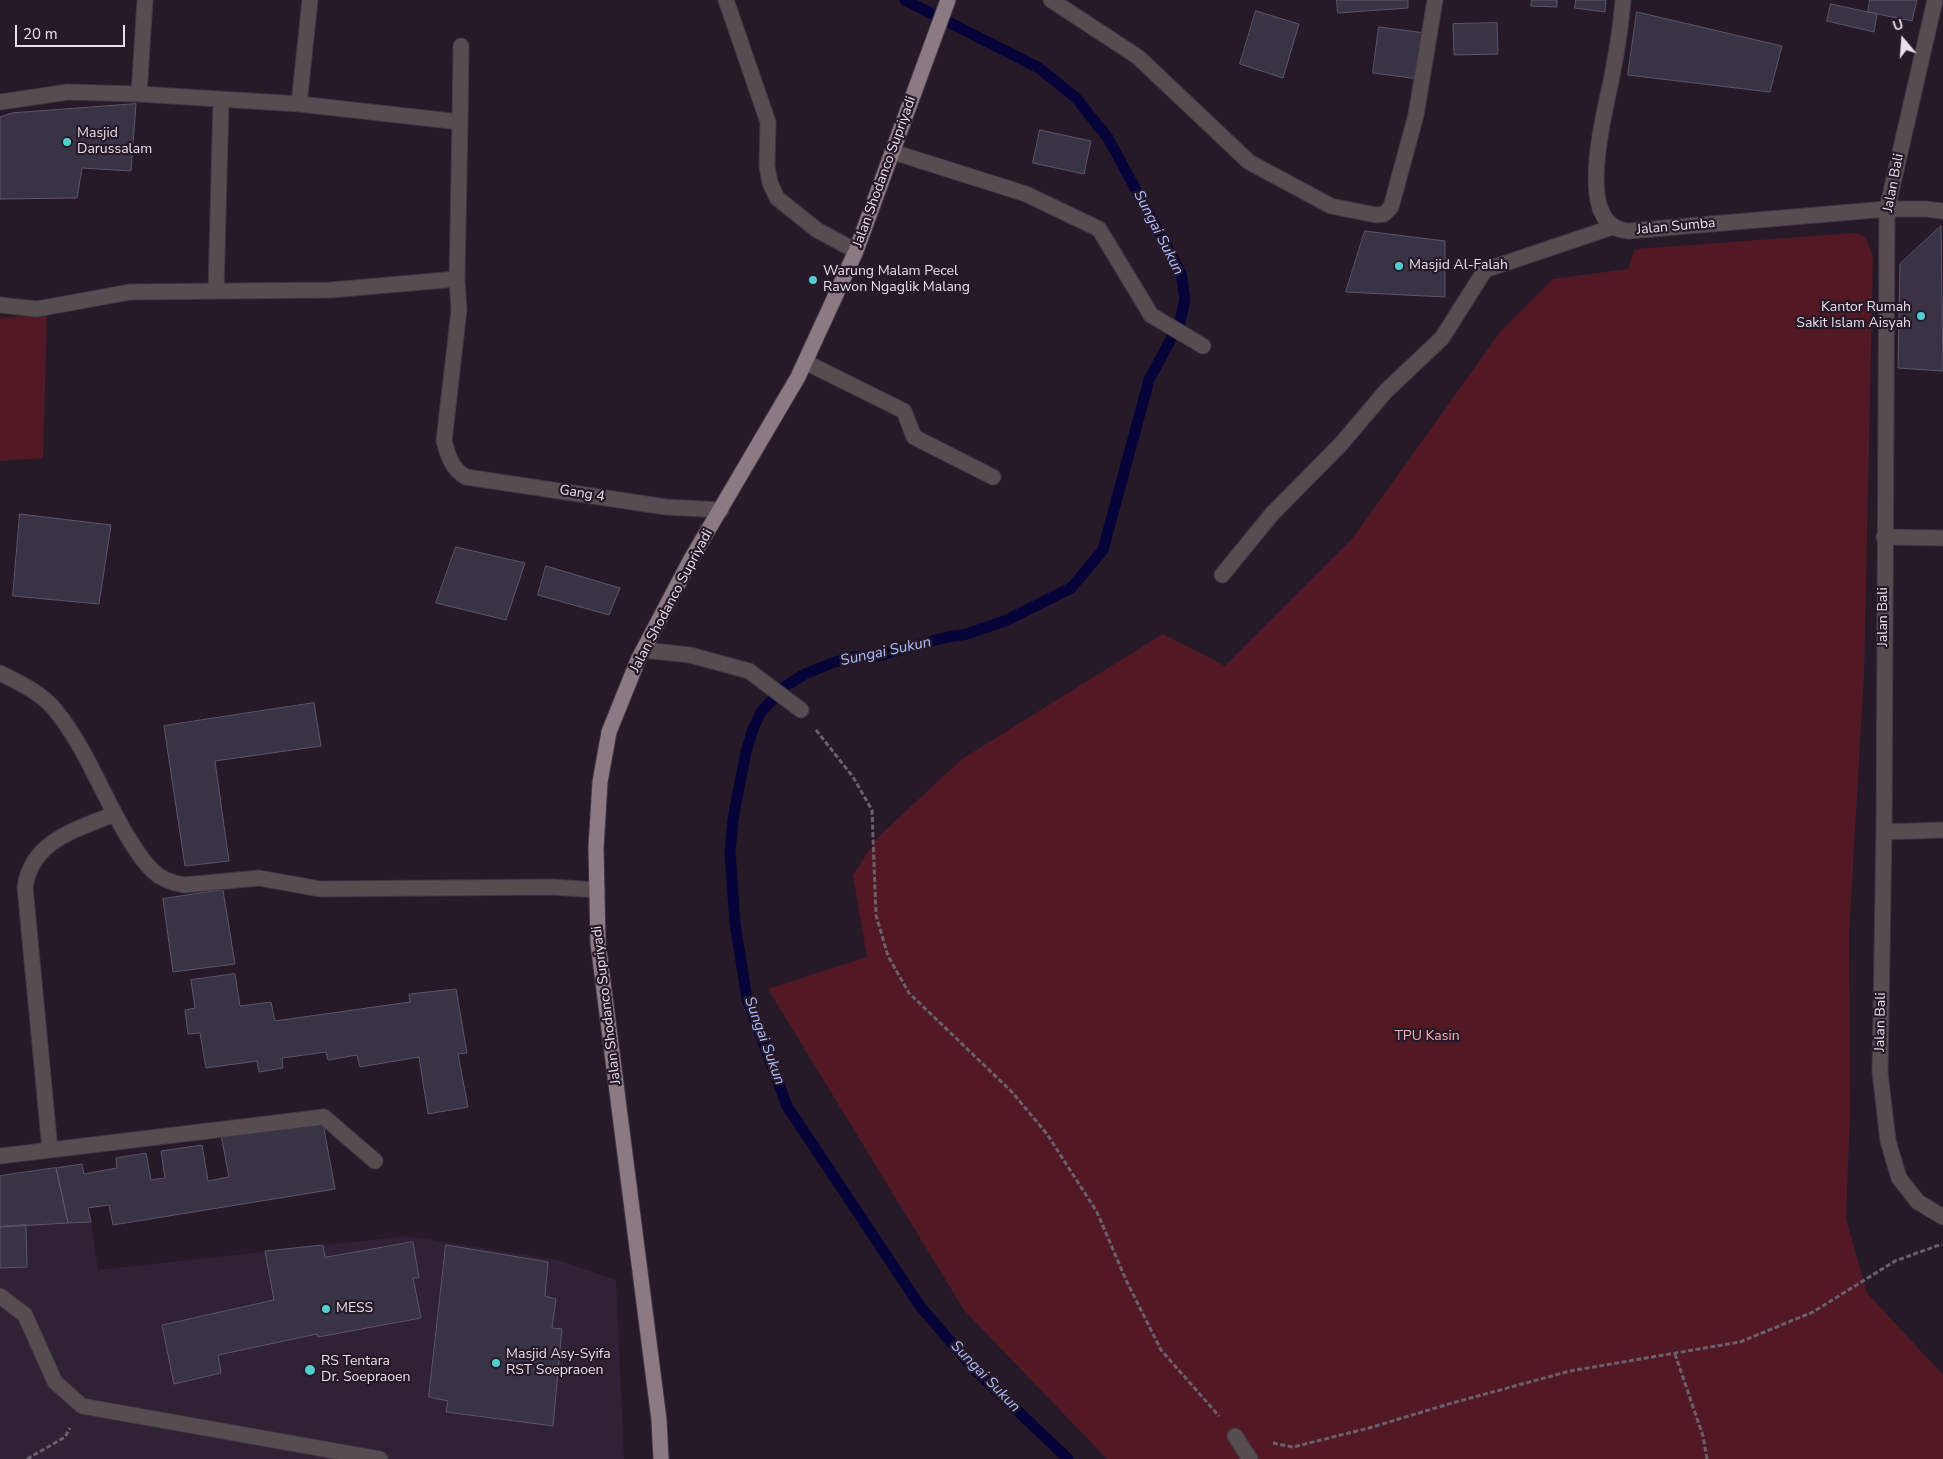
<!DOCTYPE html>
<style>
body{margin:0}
#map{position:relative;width:1943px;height:1459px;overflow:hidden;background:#261a28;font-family:"Nunito Sans",sans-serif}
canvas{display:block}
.north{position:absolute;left:1878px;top:15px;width:50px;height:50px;-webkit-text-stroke:4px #261a28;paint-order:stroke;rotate:342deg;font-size:14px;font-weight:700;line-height:20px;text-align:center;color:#e7dfe9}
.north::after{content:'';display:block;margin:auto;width:18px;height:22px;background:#e7dfe9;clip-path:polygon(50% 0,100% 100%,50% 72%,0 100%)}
.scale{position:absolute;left:15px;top:25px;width:110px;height:22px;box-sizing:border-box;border:2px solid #e7dfe9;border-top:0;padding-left:6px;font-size:15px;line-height:18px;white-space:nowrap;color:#e7dfe9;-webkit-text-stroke:4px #261a28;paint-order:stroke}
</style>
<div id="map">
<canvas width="1943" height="1459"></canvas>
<div class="north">U</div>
<div class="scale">20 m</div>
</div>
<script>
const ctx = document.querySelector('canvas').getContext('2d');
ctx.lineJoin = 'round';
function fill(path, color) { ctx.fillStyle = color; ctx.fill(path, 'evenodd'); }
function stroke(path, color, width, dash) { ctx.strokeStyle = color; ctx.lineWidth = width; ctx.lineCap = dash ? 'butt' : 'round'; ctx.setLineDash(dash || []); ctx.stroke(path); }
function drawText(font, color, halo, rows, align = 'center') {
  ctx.font = font + ' "Nunito Sans",sans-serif'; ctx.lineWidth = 4.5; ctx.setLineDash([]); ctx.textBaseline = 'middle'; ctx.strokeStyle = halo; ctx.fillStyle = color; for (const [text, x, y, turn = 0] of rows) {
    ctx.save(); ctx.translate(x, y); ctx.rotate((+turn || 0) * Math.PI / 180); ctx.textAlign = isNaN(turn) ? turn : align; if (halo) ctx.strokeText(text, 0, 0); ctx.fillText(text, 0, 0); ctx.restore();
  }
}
fill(new Path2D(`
 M91 1222 98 1270 407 1236 558 1260 616 1280 624 1459H0V1227Z`), '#312134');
fill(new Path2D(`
 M1855 233 1865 237 1873 256 1864 674 1849 933 1850 1114 1846 1219 1867 1293 1943 1375V1459H1107L964 1310 768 989 867 957 853 875 878 837 962 759 1163 634 1225 666 1352 539 1501 331 1553 279 1628 269 1635 249Z
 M47 314 43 458 0 461V318Z`), '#521925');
stroke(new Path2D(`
 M905 0 1039 68 1076 98 1108 138 1162 238 1181 273 1185 299 1180 322 1149 380 1103 550 1071 588 1007 620 967 634 943 638 878 656 853 657 832 663 805 674 784 687 761 712 753 729 746 752 733 819 730 852 735 923 747 999 787 1106 920 1306 974 1369 1068 1459`), '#060339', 11);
const building = new Path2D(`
 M1337 0H1408V8L1338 13Z
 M1532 0H1557V7L1531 6Z
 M1576 0H1606L1605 12 1575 8Z
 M1870 0H1917L1912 21 1868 12Z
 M1831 4 1877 14 1874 32 1827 21Z
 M1256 11 1299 24 1283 78 1240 64Z
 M1637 12 1782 46 1770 92 1628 75Z
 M1497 23 1498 54 1454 55 1453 24Z
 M1379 27 1425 33 1419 79 1373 73Z
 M136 104 131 171 82 168 77 198 0 199V117L12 113Z
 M1040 130 1091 141 1084 174 1033 163Z
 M1941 226 1943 371 1898 368 1900 264Z
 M1365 231 1445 241V297L1346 292Z
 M20 514 111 525 99 604 13 596Z
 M456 547 525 563 506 620 436 603Z
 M546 566 620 588 609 615 538 595Z
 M314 703 321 746 215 761 229 861 185 866 164 726Z
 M223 890 235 964 173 972 163 899Z
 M235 974 240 1006 271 1002 275 1021 410 1002 409 994 456 989 467 1053 458 1054 468 1107 428 1114 419 1057 360 1067 357 1055 328 1060 326 1052 282 1058 283 1068 259 1072 257 1061 206 1068 200 1033 188 1034 185 1010 195 1008 191 980Z
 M322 1118 335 1189 113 1225 109 1205 88 1208 91 1222 68 1223 56 1168 82 1164 84 1174 117 1168 116 1158 146 1153 151 1180 165 1178 161 1151 202 1145 208 1181 229 1177 221 1135Z
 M56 1168 68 1223 0 1227V1176Z
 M26 1225 27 1267 0 1268V1227Z
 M413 1242 419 1278H413L421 1318 318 1337 317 1334 218 1355 221 1373 174 1384 162 1325 274 1300 265 1251 323 1245 325 1257Z
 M446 1245 548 1262 545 1296 556 1299 552 1328 562 1329 553 1426 446 1412 448 1401 429 1397Z`);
fill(building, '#393445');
stroke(building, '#5b5668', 1);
const service = new Path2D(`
 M1222 575 1272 514 1341 444 1386 391 1442 338 1485 270 1613 227
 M0 673C20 683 42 693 56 711 86 748 102 794 126 834 134 847 142 861 153 871 161 879 173 883 184 885L259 878 320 889 553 887 597 890
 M50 1150 25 887C32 840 76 830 114 814
 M0 1156 324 1117 375 1161
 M0 1296 25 1315 55 1382 82 1406 380 1459
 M1235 1436 1250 1459`);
const minor = new Path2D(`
 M726 0 768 122 767 166 770 183 777 198 817 230 856 251
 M1051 0 1138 57 1249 162 1331 206 1376 215 1384 214 1391 207 1416 115 1435 0
 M1623 0C1621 26 1617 51 1612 76 1606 110 1571 229 1629 231L1887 209H1926L1943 211
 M1935 0 1887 209 1884 832 1880 1072 1888 1141 1899 1178 1918 1202 1943 1217
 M139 94 145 0
 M0 102 68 92 139 94 299 104 460 122 457 279 459 310 444 441C448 456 452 469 466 477L666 507 721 510
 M299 104 310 0
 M460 122 461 46
 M893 152 1026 194 1099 229 1151 315 1203 346
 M216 291 221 100
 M0 305 37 309 130 292 331 290 457 279
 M805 362 904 411 914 437 993 477
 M1884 537 1943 538
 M643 650 690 655 749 671 801 710
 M1884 832 1943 830`);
const primary = new Path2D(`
 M661 1459 659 1420 598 943 596 848 600 782 609 732 638 660 691 559 798 377 856 251 948 0`);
stroke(service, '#413643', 17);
stroke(minor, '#413643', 17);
stroke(primary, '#413643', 17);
stroke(new Path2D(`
 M816 730 853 777 872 810 876 915 888 956 909 993 1011 1091 1047 1134 1097 1212 1126 1280 1161 1350 1219 1416
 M1675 1354 1703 1436 1707 1459
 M1273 1443 1293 1447 1369 1428 1452 1403 1570 1371 1740 1342 1813 1312 1895 1261 1942 1244
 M27 1459 65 1437 70 1428`), '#6a606c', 3, [5, 2.5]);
stroke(service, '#564d51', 15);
stroke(minor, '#564d51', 15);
stroke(primary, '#8c7a83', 15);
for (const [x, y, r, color] of [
 [67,142,5,"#52cdd0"],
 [1399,266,5,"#52cdd0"],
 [813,280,5,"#52cdd0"],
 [1921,316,5,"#52cdd0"],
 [326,1309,5,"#52cdd0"],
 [496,1363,5,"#52cdd0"],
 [310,1370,6,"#52cdd0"]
]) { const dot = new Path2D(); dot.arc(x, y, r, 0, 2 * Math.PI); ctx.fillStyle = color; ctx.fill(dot); stroke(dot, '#261a28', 2); }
drawText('14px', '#e7dfe9', '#261a28', [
 ["Masjid",77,134],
 ["Darussalam",77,150],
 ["Masjid Al-Falah",1409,266],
 ["Warung Malam Pecel",823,272],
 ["Rawon Ngaglik Malang",823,288],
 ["Kantor Rumah",1911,308,"right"],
 ["Sakit Islam Aisyah",1911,324,"right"],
 ["MESS",336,1309],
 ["Masjid Asy-Syifa",506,1355],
 ["RST Soepraoen",506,1371],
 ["RS Tentara",321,1362],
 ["Dr. Soepraoen",321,1378]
], 'left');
drawText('14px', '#e7dfe9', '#261a28', [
 ["Jalan Shodanco Supriyadi",885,172,-70],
 ["Jalan Bali",1894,183,-79],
 ["Jalan Sumba",1676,227,-5],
 ["Gang 4",582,494,9],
 ["Jalan Shodanco Supriyadi",672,601,-62],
 ["Jalan Bali",1884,617,-90],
 ["Jalan Shodanco Supriyadi",607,1005,-97],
 ["Jalan Bali",1881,1022,-89]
]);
drawText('14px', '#faacb5', '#261a28', [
 ["TPU Kasin",1427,1037]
]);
drawText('italic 15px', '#abbdfd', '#261a28', [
 ["Sungai Sukun",1158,233,63],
 ["Sungai Sukun",886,652,-12],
 ["Sungai Sukun",764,1041,70],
 ["Sungai Sukun",985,1377,46]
]);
</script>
